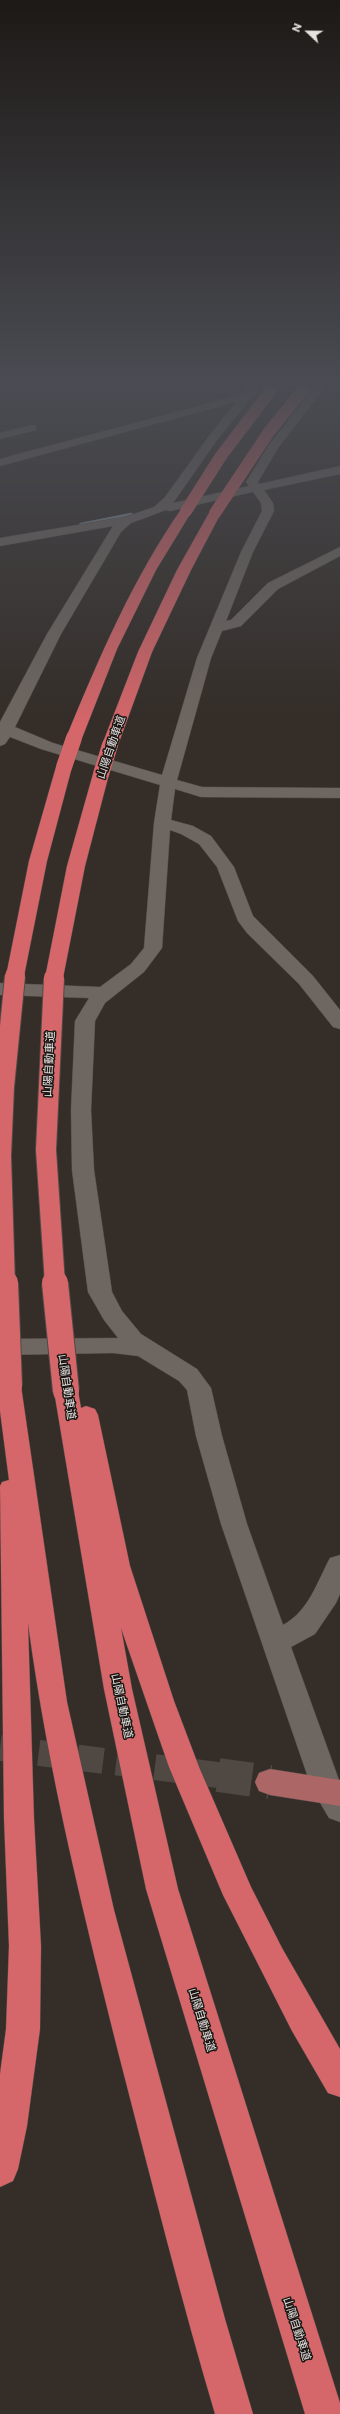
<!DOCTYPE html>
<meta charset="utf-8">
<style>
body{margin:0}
#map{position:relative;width:340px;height:2414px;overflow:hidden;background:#342d28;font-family:Commissioner,sans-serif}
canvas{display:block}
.north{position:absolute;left:288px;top:12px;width:40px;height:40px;-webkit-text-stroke:3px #191614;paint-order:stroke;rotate:292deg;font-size:11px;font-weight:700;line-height:16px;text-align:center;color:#e7e2df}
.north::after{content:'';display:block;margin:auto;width:14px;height:18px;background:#e7e2df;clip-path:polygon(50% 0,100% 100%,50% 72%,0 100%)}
</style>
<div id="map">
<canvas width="340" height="2414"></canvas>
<div class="north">N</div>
</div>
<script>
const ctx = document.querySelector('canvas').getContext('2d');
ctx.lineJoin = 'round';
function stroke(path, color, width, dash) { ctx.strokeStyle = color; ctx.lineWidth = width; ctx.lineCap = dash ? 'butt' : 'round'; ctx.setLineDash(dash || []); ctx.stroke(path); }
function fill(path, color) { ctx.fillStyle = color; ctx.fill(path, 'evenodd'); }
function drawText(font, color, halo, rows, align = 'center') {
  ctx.font = font + ' Commissioner,"Noto Sans JP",sans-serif'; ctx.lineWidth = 3; ctx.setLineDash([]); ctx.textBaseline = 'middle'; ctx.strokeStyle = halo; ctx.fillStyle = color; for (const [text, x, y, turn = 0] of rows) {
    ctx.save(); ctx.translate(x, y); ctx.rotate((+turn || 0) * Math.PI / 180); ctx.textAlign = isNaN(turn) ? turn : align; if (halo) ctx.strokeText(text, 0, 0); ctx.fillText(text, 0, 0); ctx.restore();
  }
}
stroke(new Path2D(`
 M81 525 131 515`), '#7d8b9a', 4.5);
stroke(new Path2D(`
 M0 1748 226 1776`), '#4f4843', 26, [26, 13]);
stroke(new Path2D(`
 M218 1775 270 1782`), '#4f4843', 34, [34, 17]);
const street = new Path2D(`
 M249 386H260L254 397 251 398 217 440 173 503 249 486 246 482 269 445 315 386H326L278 448 258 482 259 484 340 466V474L264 490 273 503 274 511 253 552 226 621 231 620 268 583 340 547V556L278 589 241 626 222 631 211 658 177 780 202 787 340 788V798L201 797 175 789 171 820 193 826 211 836 234 867 253 916 313 976 340 1010V1029L333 1027 299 984 247 933 238 921 217 867 199 844 181 834 170 830 162 948 144 972 105 1003 95 1021 91 1110 94 1170 112 1292 122 1311 141 1334 197 1369 211 1388 222 1436 247 1524 283 1625C309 1611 317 1582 330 1558L340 1555V1594L336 1603 315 1634 291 1647 340 1783V1822L329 1818 312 1789 221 1524 196 1436 187 1390 179 1381 138 1356 113 1353 0 1355V1339L118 1338 104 1320 88 1292 72 1170 71 1110 75 1021 89 998 0 995V983L100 987 131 964 144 948 154 823 160 785 41 749 10 737 5 744 0 746V722L47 634 113 526 0 546V538L125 517 154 507 165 497 209 436 236 402 0 466V459L243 394ZM253 492 261 503 262 511 241 552 197 658 162 775 53 743 15 727 61 634 121 532 131 523 166 510 170 511Z
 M32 425 36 426V430L0 439V433Z`);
const primary = new Path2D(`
 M270 1769 340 1780V1806L270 1795 259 1791 255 1782 259 1773Z`);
const highway = new Path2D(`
 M186 507 192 511 156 570 117 649 82 738 79 741H69L66 738C99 658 132 580 182 508Z
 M215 509 221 513 191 570 152 652 118 745 116 748H104L102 745 138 652 177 570 209 513Z
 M64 762 70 764 72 767 47 861 24 976 22 980H8L6 976 29 861 56 767 58 764Z
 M101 769 107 771 109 774 85 866 63 978 61 982H47L45 978 67 866 93 774 95 771Z
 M9 1378 18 1380 21 1386 67 1702 114 1910 225 2319 253 2414H215C181 2299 152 2183 122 2067 85 1920 48 1773 28 1623L34 1819 41 1946 40 2029 27 2126 18 2169 13 2181 0 2187V2074L6 2029 9 1946 4 1819 0 1486 2 1482 9 1480 0 1411V1381Z
 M66 1383 75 1385 78 1391 81 1408 86 1406 95 1409 98 1415 130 1566 174 1701 199 1767 251 1887 282 1948 340 2049V2097L328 2093 292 2031 223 1895 169 1767 121 1628 132 1689 178 1889 340 2403V2414H305L146 1889 104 1689 54 1391 57 1385Z`);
stroke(street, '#514a47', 1);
stroke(primary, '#514a47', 1);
stroke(highway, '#514a47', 1);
fill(street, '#6e6660');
fill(primary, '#ac6665');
fill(highway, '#d56669');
const highwayBridgeFar3 = new Path2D(`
 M186 511 221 456 274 386
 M215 513 269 432 306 386`);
const highwayBridgeFar2 = new Path2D(`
 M64 767 74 738
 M101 774 110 745`);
const highwayBridgeFar1 = new Path2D(`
 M54 978 46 1150 55 1284
 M5 1284 1 1156 4 1087 15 976`);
const highwayBridge = new Path2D(`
 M5 1283 9 1386
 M55 1283 66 1391`);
stroke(highwayBridgeFar3, '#514a47', 12, []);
stroke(highwayBridgeFar2, '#514a47', 16, []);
stroke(highwayBridgeFar1, '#514a47', 22, []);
stroke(highwayBridge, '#514a47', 28, []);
stroke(highwayBridgeFar3, '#d56669', 12);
stroke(highwayBridgeFar2, '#d56669', 16);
stroke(highwayBridgeFar1, '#d56669', 20);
stroke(highwayBridge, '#d56669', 26);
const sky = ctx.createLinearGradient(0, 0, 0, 724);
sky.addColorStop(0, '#1d1916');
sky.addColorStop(0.53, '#4a4c53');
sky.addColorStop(1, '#4a4c5300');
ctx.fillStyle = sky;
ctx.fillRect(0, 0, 340, 724);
drawText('11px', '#e7e2df', '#191614', [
 ["山陽自動車道",111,747,-71],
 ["山陽自動車道",49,1064,-87],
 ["山陽自動車道",67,1387,82],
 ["山陽自動車道",122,1706,78],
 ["山陽自動車道",202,2020,73],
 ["山陽自動車道",297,2329,72]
]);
</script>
